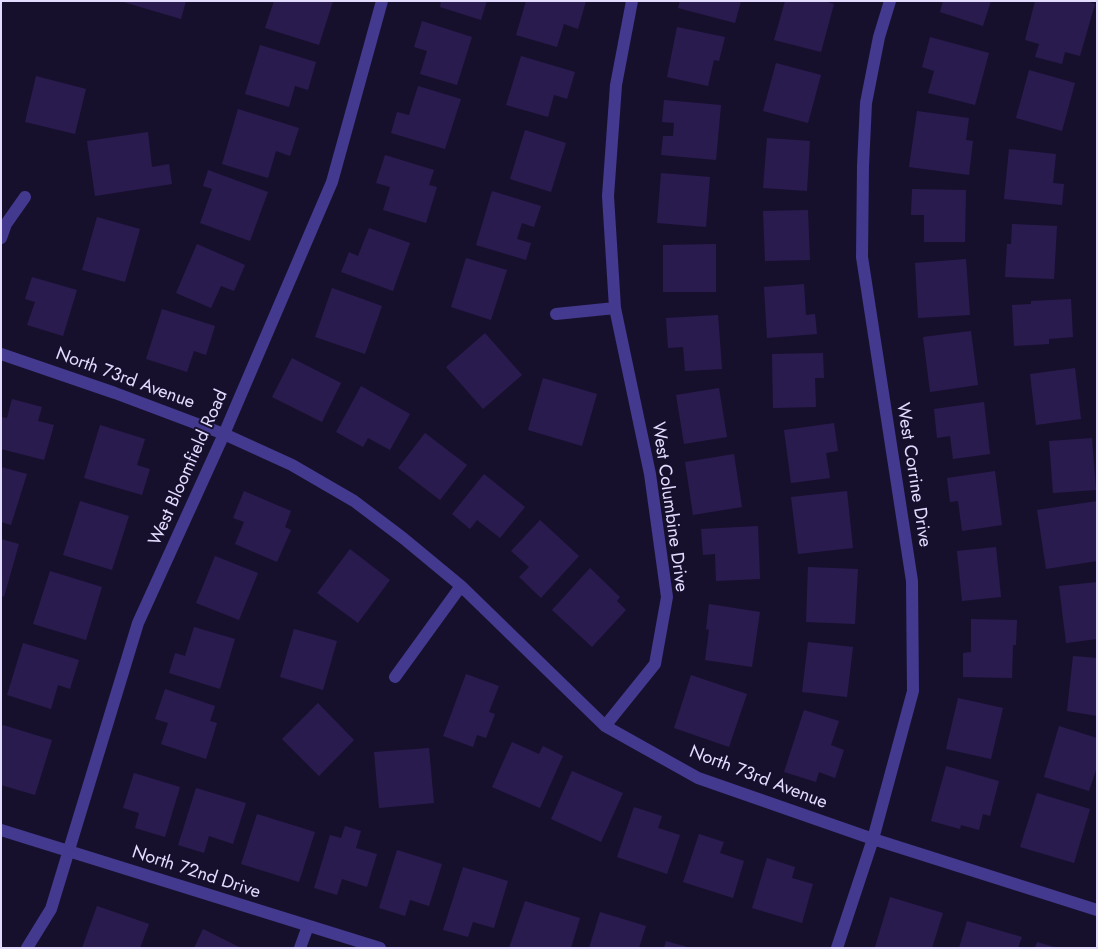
<!DOCTYPE html>
<style>
body{margin:0}
#map{position:relative;width:1098px;height:949px;overflow:hidden;background:#17102d;font-family:Jost,sans-serif}
canvas{display:block}
.frame{position:absolute;inset:0;border:2px solid #e3dcff;pointer-events:none}
</style>
<div id="map">
<canvas width="1098" height="949"></canvas>
<div class="frame"></div>
</div>
<script>
const ctx = document.querySelector('canvas').getContext('2d');
ctx.lineJoin = 'round';
function fill(path, color) { ctx.fillStyle = color; ctx.fill(path, 'evenodd'); }
function stroke(path, color, width, dash) { ctx.strokeStyle = color; ctx.lineWidth = width; ctx.lineCap = dash ? 'butt' : 'round'; ctx.setLineDash(dash || []); ctx.stroke(path); }
function drawText(font, color, halo, rows, align = 'center') {
  ctx.font = font + ' Jost,sans-serif'; ctx.lineWidth = 4; ctx.setLineDash([]); ctx.textBaseline = 'middle'; ctx.strokeStyle = halo; ctx.fillStyle = color; for (const [text, x, y, turn = 0] of rows) {
    ctx.save(); ctx.translate(x, y); ctx.rotate((+turn || 0) * Math.PI / 180); ctx.textAlign = isNaN(turn) ? turn : align; if (halo) ctx.strokeText(text, 0, 0); ctx.fillText(text, 0, 0); ctx.restore();
  }
}
fill(new Path2D(`
 M120 1H186L181 19Z
 M274 1H333L319 45 265 28Z
 M441 1H487L481 20 440 7Z
 M526 1 531 2 586 1 578 29 564 24 557 47 516 35Z
 M680 1H741L735 23 678 8Z
 M785 1H824L834 4 821 52 774 40Z
 M943 1H991L983 26 940 12Z
 M1035 1H1086L1095 4 1080 56 1065 52 1062 64 1035 57 1039 44 1025 40Z
 M422 21 472 37 457 85 420 74 427 51 414 47Z
 M677 27 725 37 719 61 714 60 708 86 667 77Z
 M930 37 989 53 975 105 928 93 934 71 922 67Z
 M260 45 316 62 308 90 295 86 289 107 245 94Z
 M521 56 575 72 567 99 554 95 548 117 506 105Z
 M776 63 821 75 808 123 763 111Z
 M1029 70 1075 83 1062 131 1016 118Z
 M36 76 86 89 75 134 25 122Z
 M418 86 461 99 445 149 391 133 397 112 409 115Z
 M664 100 721 105 716 160 661 155 663 136H673L674 123 662 122Z
 M238 109 299 128 290 156 276 151 268 178 222 164Z
 M917 111 969 118 966 140 973 141 969 175 909 167Z
 M525 130 566 143 551 192 510 179Z
 M148 132 152 167 169 164 172 184 95 196 87 141Z
 M767 138 810 141 807 191 763 188Z
 M1009 149 1056 154 1053 183 1064 184 1062 205 1004 199Z
 M385 155 434 170 429 185 437 187 426 223 383 210 390 187 376 183Z
 M208 170 268 192 250 241 200 223 212 189 203 186Z
 M661 173 710 177 706 227 657 223Z
 M912 189 966 190 965 242H924V215H911Z
 M492 191 541 206 534 227 522 223 517 239 531 243 526 260 476 245Z
 M808 210 810 260 765 261 763 211Z
 M97 217 140 229 125 282 82 270Z
 M1012 224 1057 226 1054 279 1005 277 1007 244H1011Z
 M369 228 410 243 393 291 341 272 349 252 358 256Z
 M197 244 245 265 234 291 221 286 211 308 176 293Z
 M716 244V292H663V245Z
 M466 258 507 270 491 320 451 307Z
 M966 259 970 315 918 318 915 263Z
 M32 277 77 290 63 336 27 325 35 302 25 299Z
 M804 284 806 315 815 314 817 334 767 338 764 287Z
 M332 288 382 306 365 354 315 337Z
 M1071 299 1073 337 1049 339V344L1014 346 1012 305 1031 304V301Z
 M162 309 215 326 206 355 194 351 187 372 146 359Z
 M718 315 722 369 685 371 683 347 668 348 666 318Z
 M971 331 978 385 930 392 923 337Z
 M485 333 522 375 483 409 446 367Z
 M823 353 824 378H815L816 407 773 408 772 354Z
 M292 358 341 383 322 422 272 397Z
 M1075 368 1081 419 1036 425 1030 374Z
 M543 378 597 394 582 446 528 430Z
 M361 386 410 414 390 450 368 438 363 447 336 432Z
 M719 388 727 437 684 444 676 395Z
 M12 399 42 407 38 421 54 425 44 460 1 449V417L7 418Z
 M984 402 990 454 953 459 950 436 937 438 934 409Z
 M834 423 838 451 826 453 830 478 791 483 784 430Z
 M100 425 145 439 137 465 150 469 142 495 84 478Z
 M425 433 467 465 440 500 398 468Z
 M1092 438 1096 490 1053 493 1049 441Z
 M734 454 742 507 693 515 685 462Z
 M1 467 27 474 11 525 1 522Z
 M995 471 1002 525 962 531 958 501 950 502 947 478Z
 M484 474 525 507 500 538 477 520 470 529 452 514Z
 M244 491 291 511 285 527 291 530 277 562 235 544 244 522 233 518Z
 M847 491 853 548 798 554 791 497Z
 M80 501 129 516 112 570 63 555Z
 M1097 501V561L1046 569 1037 510Z
 M540 520 579 556 541 598 519 577 529 567 511 551Z
 M758 526 760 579 716 581 715 554 703 555 701 529Z
 M1 539 19 544 4 597 1 596Z
 M996 547 1001 597 962 601 957 551Z
 M350 549 390 580 358 623 317 593Z
 M215 556 258 573 239 620 196 603Z
 M808 567 858 569 855 624 806 622Z
 M590 568 620 597 617 601 626 610 592 647 552 610Z
 M50 571 102 587 86 640 33 624Z
 M1097 582V639L1066 643 1059 586Z
 M709 604 760 612 752 667 705 660 709 630 706 629Z
 M971 619 1017 620 1016 645H1013L1012 678 963 677V653L971 652Z
 M194 627 235 639 220 689 169 673 175 653 185 656Z
 M294 629 337 641 323 690 280 677Z
 M808 642 853 647 847 697 802 692Z
 M23 643 79 660 70 689 58 685 51 709 7 695Z
 M1073 656 1097 658V716L1067 711Z
 M466 674 499 686 489 712 495 714 486 738 477 735 473 747 443 736Z
 M691 675 747 694 729 747 674 728Z
 M165 689 215 706 210 721 217 723 206 759 161 744 168 723 155 719Z
 M958 698 1003 708 991 759 946 749Z
 M318 703 354 740 319 776 282 739Z
 M804 710 839 721 831 745 844 750 835 778 819 772 816 782 784 772Z
 M3 725 52 740 35 795 1 785V729Z
 M1059 726 1097 738V767L1089 791 1044 777Z
 M512 742 539 754 543 746 563 756 540 808 492 787Z
 M429 748 434 803 379 808 374 752Z
 M946 766 999 781 990 816 983 814 979 830 961 825 960 829 931 821Z
 M572 771 623 793 601 842 551 819Z
 M134 773 180 787 165 837 135 828 139 813 123 808Z
 M196 788 246 803 233 844 209 836 204 853 178 845Z
 M1037 793 1090 809 1074 863 1020 847Z
 M634 807 662 816 658 828 680 835 667 874 617 857Z
 M257 814 315 832 299 882 241 864Z
 M345 826 361 831 356 848 377 854 367 887 342 879 337 895 314 888 330 835 341 838Z
 M699 834 724 842 720 853 744 861 733 898 683 882Z
 M397 850 442 864 429 906 410 900 405 916 379 908Z
 M767 858 795 867 792 878 813 884 802 923 752 908Z
 M463 867 508 881 494 928 473 922 468 937 443 930Z
 M890 897 943 913 932 948 875 947Z
 M525 901 580 918 571 948H509Z
 M97 906 149 924 140 948H82Z
 M600 912 646 926 639 948H589Z
 M967 921 1022 937 1018 948H959Z
 M203 929 241 948H194Z
 M666 941 687 947V948H664Z
 M1037 942 1054 947V948H1035Z`), '#2a1b4f');
stroke(new Path2D(`
 M1 238 6 224 25 197
 M556 314 615 308
 M1 354 115 393 224 434 292 465 354 501 403 538 461 586 605 726 698 778 873 839 1097 910
 M395 677 461 586
 M605 726 655 664 667 597 650 474 615 308 608 196 616 85 632 1
 M1 830 380 948
 M27 948 51 909 138 623 224 434 332 182 382 1
 M300 948 308 926
 M837 948 873 839 913 691 912 581 862 257 863 166 866 103 879 37 890 1`), '#43398e', 12);
drawText('18px', '#e3dcff', '#17102d', [
 ["North 73rd Avenue",125,379,20],
 ["West Bloomfield Road",189,468,-66],
 ["West Corrine Drive",913,475,81],
 ["West Columbine Drive",669,507,82],
 ["North 73rd Avenue",758,778,21],
 ["North 72nd Drive",196,873,18]
]);
</script>
